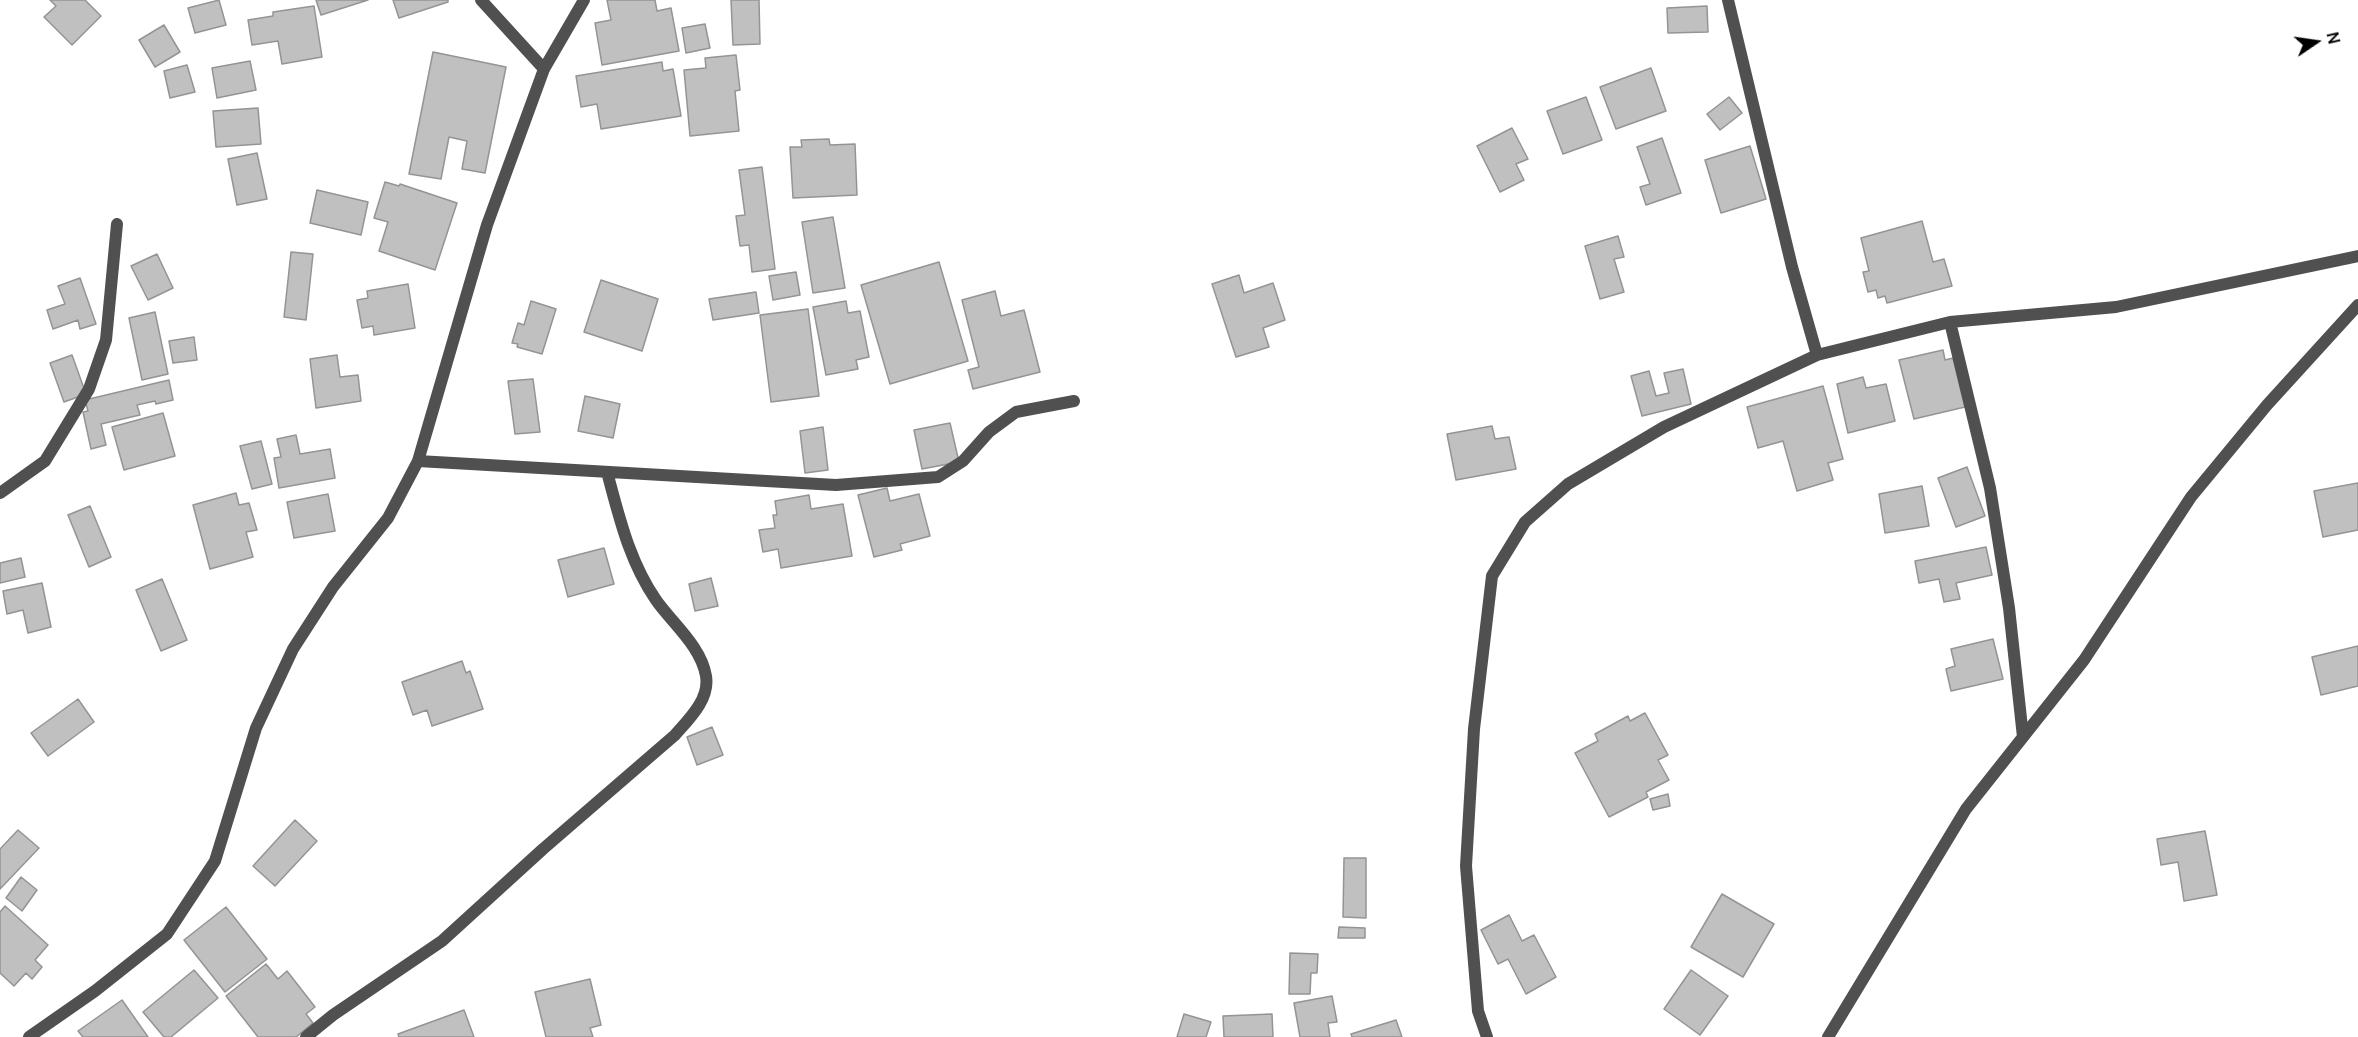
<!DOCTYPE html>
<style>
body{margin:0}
#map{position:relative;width:2358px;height:1037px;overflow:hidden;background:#fff;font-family:Manrope,sans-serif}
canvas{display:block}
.north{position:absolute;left:2286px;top:12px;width:60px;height:60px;-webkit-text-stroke:4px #fff;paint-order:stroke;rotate:77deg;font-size:16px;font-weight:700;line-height:24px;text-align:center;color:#000}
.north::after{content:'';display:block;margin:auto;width:21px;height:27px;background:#000;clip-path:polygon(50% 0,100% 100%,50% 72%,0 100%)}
</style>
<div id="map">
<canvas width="2358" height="1037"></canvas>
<div class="north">N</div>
</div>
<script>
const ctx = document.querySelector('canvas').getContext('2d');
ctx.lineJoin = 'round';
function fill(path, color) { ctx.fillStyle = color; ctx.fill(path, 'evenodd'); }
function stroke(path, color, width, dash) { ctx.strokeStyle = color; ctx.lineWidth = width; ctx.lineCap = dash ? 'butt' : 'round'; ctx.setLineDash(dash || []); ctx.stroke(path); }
const building = new Path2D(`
 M50 0H85L101 16 72 45 44 17 56 6Z
 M219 0 226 25 195 33 188 8Z
 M316 0H368L321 15Z
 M393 0H448V2L399 18Z
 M607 0H655L657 11 671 8 679 51 602 65 595 23 611 20Z
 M731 0H759L760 44 733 45Z
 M314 6 322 57 282 64 278 41 252 45 248 20 273 16V12Z
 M1707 6 1708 32 1668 33 1667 8Z
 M705 24 710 48 686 53 682 28Z
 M164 25 180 52 155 67 139 40Z
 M433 52 506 67 485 173 462 169 467 141 449 137 441 179 409 174Z
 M736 55 740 90 735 91 739 131 690 136 684 70 706 68 705 58Z
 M250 61 256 90 217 98 212 68Z
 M662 62 663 71 673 69 681 116 601 129 597 104 581 107 576 76Z
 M187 65 195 92 170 98 164 71Z
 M1651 68 1666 111 1616 129 1600 87Z
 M1586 97 1602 140 1563 154 1547 111Z
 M1729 97 1742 113 1720 130 1707 114Z
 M258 108 261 144 216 147 213 111Z
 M1512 128 1528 159 1516 164 1524 180 1500 192 1477 146Z
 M1662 138 1681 193 1646 205 1640 187 1650 184 1637 147Z
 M829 139 830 145 855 144 857 195 793 198 790 147H802L801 140Z
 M1750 146 1766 199 1721 213 1705 160Z
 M257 153 267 199 237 205 228 159Z
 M762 167 775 269 752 272 749 245 740 246 736 216 745 215 739 170Z
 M385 182 399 186 400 184 457 203 435 270 379 251 388 222 374 218Z
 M317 190 368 202 361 235 310 223Z
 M833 217 845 288 813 293 802 222Z
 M1922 221 1933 262 1944 259 1952 286 1887 303 1885 296 1878 298 1876 290 1868 292 1863 272 1869 271 1861 238Z
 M1618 236 1624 257 1614 259 1624 292 1600 299 1585 246Z
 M291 252 313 254 306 320 284 317Z
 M157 254 173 288 148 300 131 266Z
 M939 262 968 361 890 384 861 285Z
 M796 272 800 295 773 300 769 276Z
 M1239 275 1244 293 1273 283 1285 320 1263 328 1269 347 1236 357 1212 284Z
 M80 278 96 324 80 329 78 320 53 329 47 310 65 304 58 286Z
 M601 280 658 299 642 351 584 332Z
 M408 284 415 328 374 335 373 326 362 328 357 300 368 298 367 291Z
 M995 291 1001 316 1024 310 1040 372 973 389 968 370 979 367 962 300Z
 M756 292 759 313 713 320 709 299Z
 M531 301 556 309 542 354 517 347 518 344 512 343 518 323 524 325Z
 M846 301 848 313 860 311 869 357 856 360 858 369 826 375 813 307Z
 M808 309 819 396 771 402 760 315Z
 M155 312 168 374 142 380 129 318Z
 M194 337 197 360 173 363 169 341Z
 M1943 350 1945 360 1953 358 1965 407 1914 419 1899 360Z
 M72 355 86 394 64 402 50 363Z
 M337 355 340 377 358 375 361 401 316 408 310 359Z
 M1683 369 1691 404 1642 416 1631 376 1649 371 1656 396 1669 393 1664 373Z
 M1863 377 1866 388 1886 384 1895 421 1848 433 1837 384Z
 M533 379 540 432 515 434 508 381Z
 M169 380 173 400 156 404 155 401 137 405 140 415 101 424 106 445 91 449 83 412 88 411 85 400Z
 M1823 386 1843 459 1828 463 1833 480 1797 491 1783 441 1758 448 1747 407Z
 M585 396 620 404 613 438 578 431Z
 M163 413 175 456 124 470 112 427Z
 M950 423 959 462 922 469 914 430Z
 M1492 426 1495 439 1509 437 1516 469 1456 480 1447 434Z
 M823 427 828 470 805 473 800 431Z
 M296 435 300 454 330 449 335 478 279 488 274 458 281 457 277 439Z
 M261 441 272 484 252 489 240 446Z
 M1967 467 1985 516 1956 527 1938 478Z
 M2358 483V530L2323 537 2314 491Z
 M1922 486 1929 526 1885 533 1879 494Z
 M887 488 890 501 919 494 930 536 900 544 902 550 874 557 858 495Z
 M236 493 239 505 249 503 257 530 246 532 253 557 210 569 193 505Z
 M328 494 335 531 294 538 287 502Z
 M809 495 811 509 843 504 852 556 781 568 778 549 763 552 759 530 775 528 773 515H777L775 501Z
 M90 506 111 557 89 567 68 515Z
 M1986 547 1992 575 1956 583 1960 599 1944 602 1939 579 1919 583 1915 561Z
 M604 548 614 584 568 597 558 560Z
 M21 558 25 577 0 583V563Z
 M711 578 718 606 695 611 689 584Z
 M162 579 187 640 161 651 136 590Z
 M42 583 51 627 28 633 23 610 7 614 3 591Z
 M1993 639 2003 679 1951 691 1946 669 1955 666 1951 649Z
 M2358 646V686L2321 695 2312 657Z
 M462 661 466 673 470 671 483 709 432 726 427 710 413 715 402 682Z
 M78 699 94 722 48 756 31 733Z
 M1645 713 1668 755 1658 760 1669 780 1646 792 1648 797 1609 817 1575 753 1598 741 1595 734 1628 716 1630 721Z
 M712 727 723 755 697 765 687 737Z
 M1668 794 1670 806 1653 810 1650 799Z
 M295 820 317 841 275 886 253 866Z
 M18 830 39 848 0 889V849Z
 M2205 831 2217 895 2184 901 2178 862 2161 865 2157 839Z
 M1344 858H1366V918L1343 917Z
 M21 877 37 890 22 911 6 898Z
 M1722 894 1774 924 1743 977 1691 947Z
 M5 906 48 945 35 960 42 967 32 979 26 973 14 986 0 973V912Z
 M226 907 267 959 225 992 184 940Z
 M1509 915 1522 941 1534 935 1556 977 1526 994 1508 959 1498 964 1481 930Z
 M1339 927 1365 928V938H1338Z
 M1290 953 1318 954 1317 973H1311L1310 994H1289Z
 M266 964 278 979 287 971 315 1007 306 1014 313 1023 296 1037H258L226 996Z
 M194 970 218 998 171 1037H164L143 1012Z
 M1691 970 1728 996 1700 1035 1664 1009Z
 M590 979 601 1025 590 1028 593 1037H546L535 992Z
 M1332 996 1337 1022 1328 1023 1330 1037H1300L1294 1003Z
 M122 1000 148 1037H83L78 1031Z
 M464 1010 474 1037H399L398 1034Z
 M1184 1014 1211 1022 1206 1037H1177Z
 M1272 1014 1273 1037H1224L1223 1016Z
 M1396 1020 1402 1037H1352L1351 1034Z`);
fill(building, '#c0c0c0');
stroke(building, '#949494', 1.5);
stroke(new Path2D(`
 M481 0 544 69
 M1728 0 1792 267 1817 355
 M1950 322 1990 488 2009 608 2023 737
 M418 461 836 485 938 477 963 461 989 432 1016 412 1074 401
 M0 493 45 461 89 389 106 340 117 224
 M29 1037 95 991 167 934 215 861 256 728 293 649 333 587 388 518 418 461 487 225 544 69 584 0
 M306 1037 333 1015 442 941 543 849 675 735C689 719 710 699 706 676 701 646 672 623 656 600 629 561 619 516 607 472
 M1487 1037 1478 1011 1466 866 1474 729 1492 576 1525 522 1568 484 1664 427 1817 355 1950 322 2116 307 2358 256
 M1828 1037 1966 809 2084 660 2191 497 2267 405 2358 305`), '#505050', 12);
</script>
